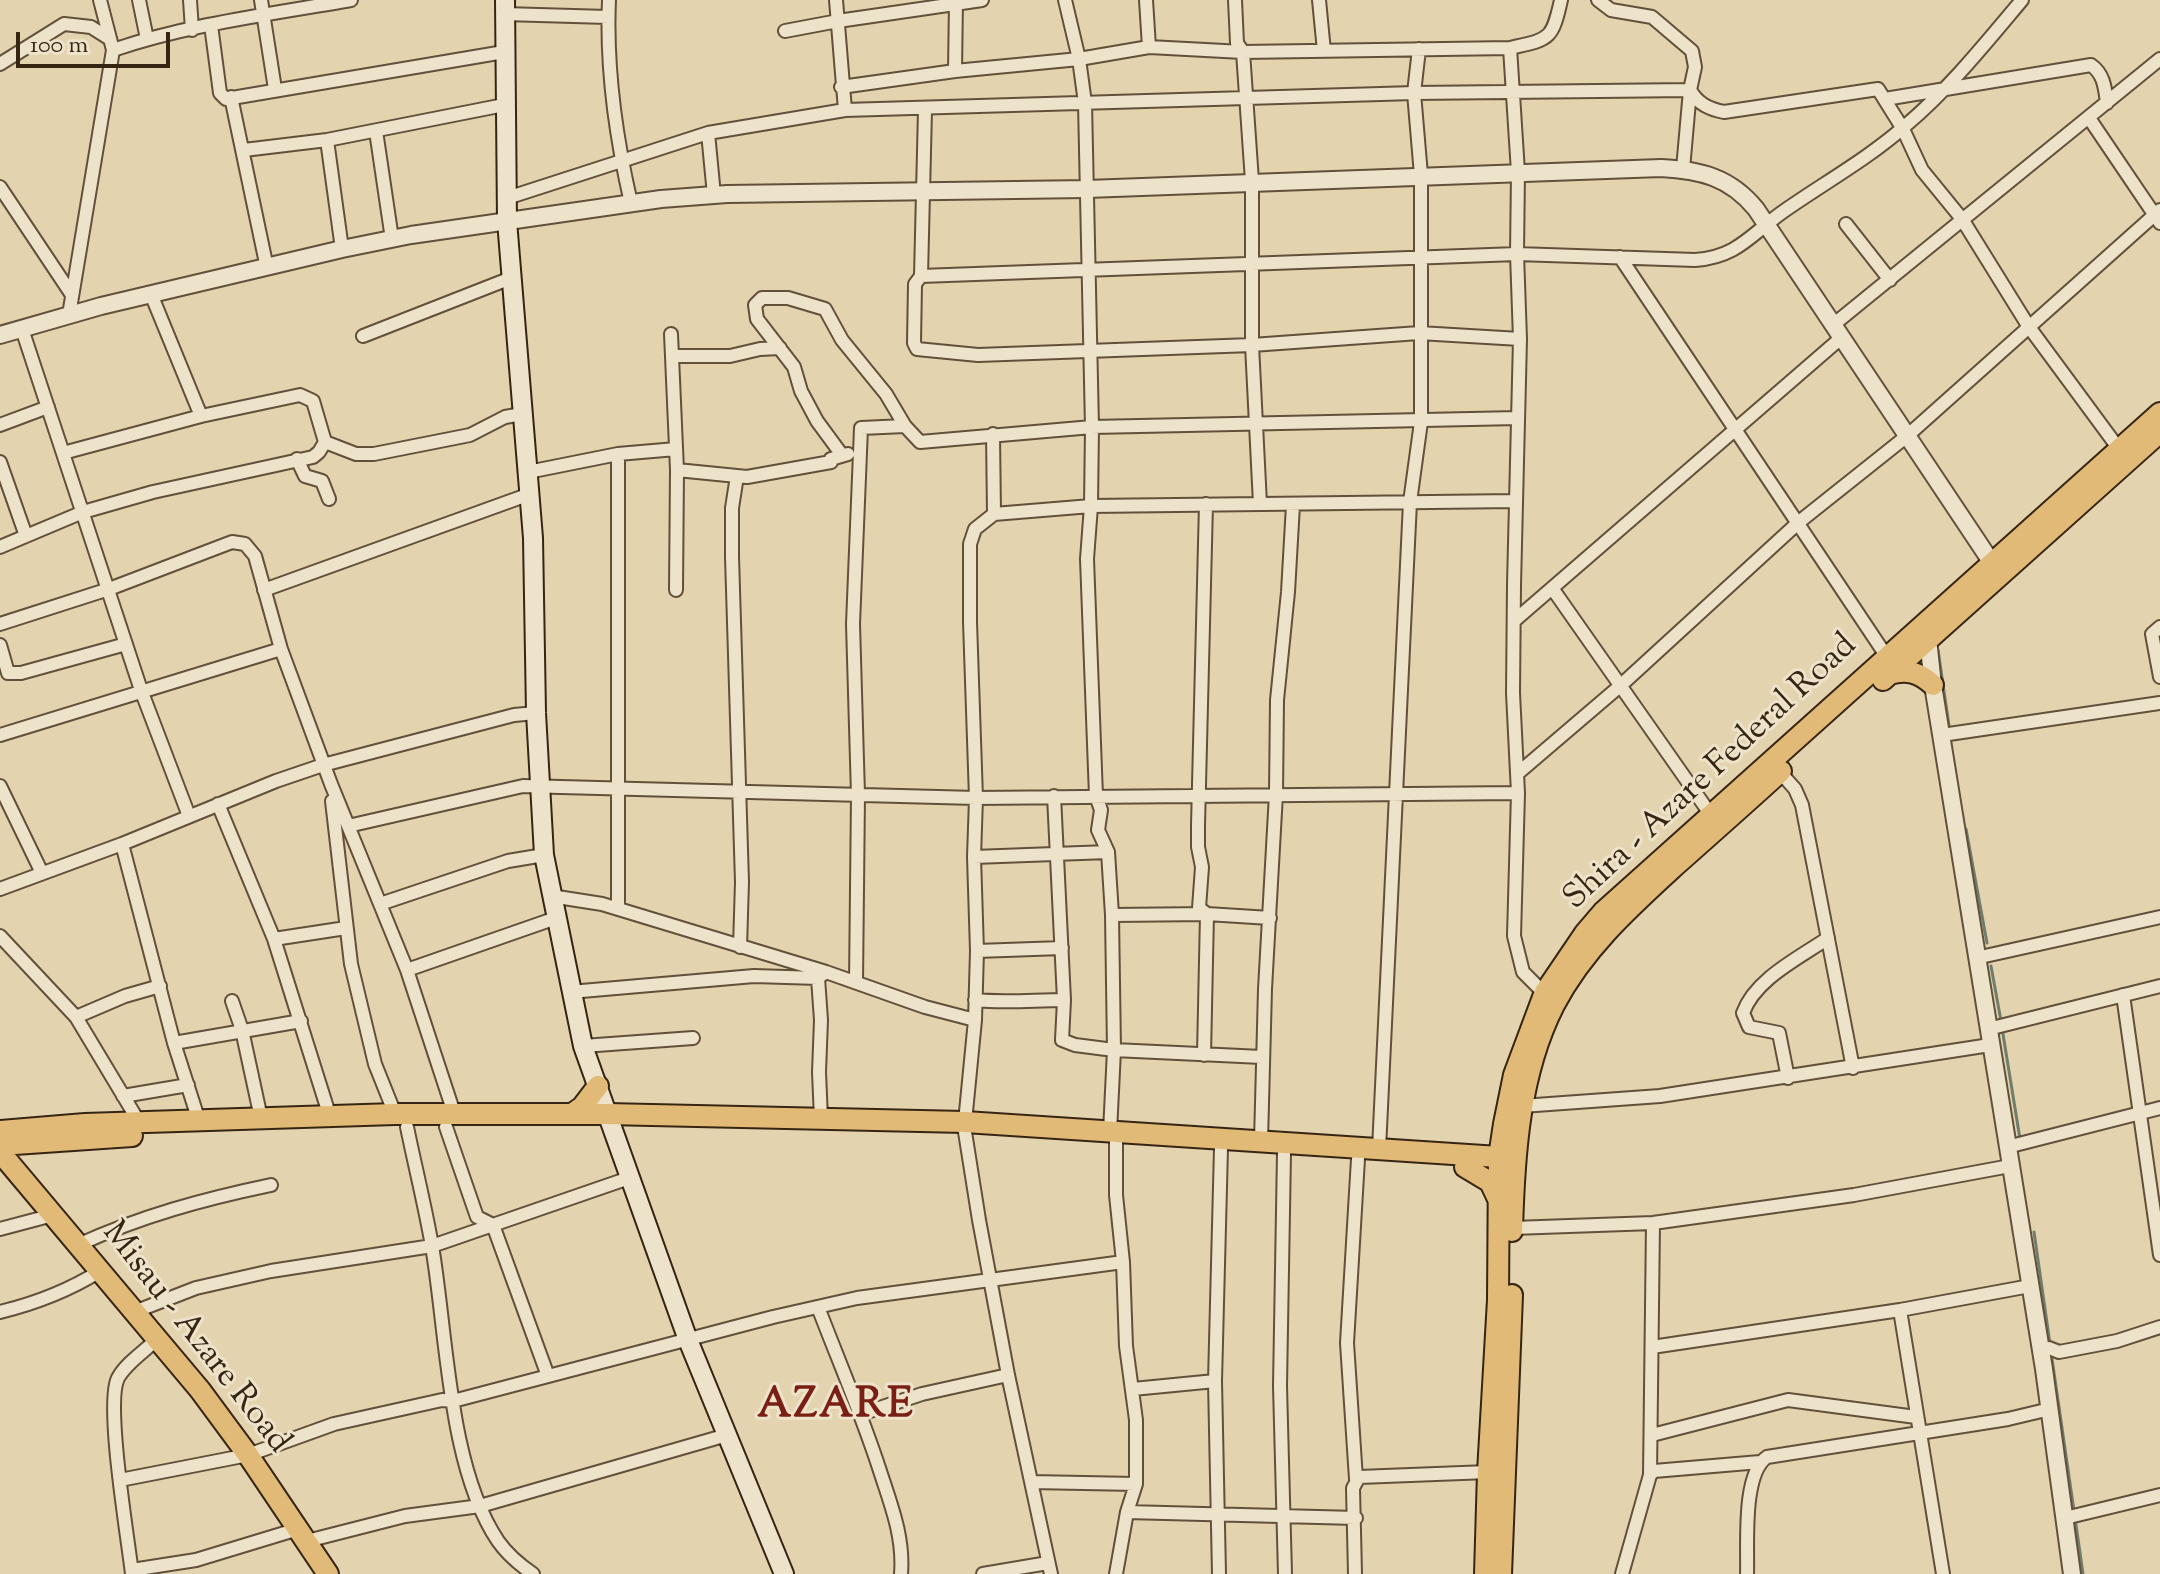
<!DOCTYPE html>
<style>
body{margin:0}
#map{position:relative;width:2160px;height:1574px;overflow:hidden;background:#e3d3ae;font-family:"Sorts Mill Goudy",serif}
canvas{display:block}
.scale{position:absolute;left:16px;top:32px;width:154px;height:36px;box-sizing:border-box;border:4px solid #372514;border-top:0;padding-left:10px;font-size:24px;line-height:28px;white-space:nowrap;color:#372514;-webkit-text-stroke:6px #ede2ca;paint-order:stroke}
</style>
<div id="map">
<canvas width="2160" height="1574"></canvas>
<div class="scale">100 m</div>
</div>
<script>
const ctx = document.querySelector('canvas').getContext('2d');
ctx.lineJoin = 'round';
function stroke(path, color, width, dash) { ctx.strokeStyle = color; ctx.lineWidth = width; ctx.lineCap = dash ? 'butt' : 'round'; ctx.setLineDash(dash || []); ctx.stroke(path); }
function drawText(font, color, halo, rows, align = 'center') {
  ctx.font = font + ' "Sorts Mill Goudy",serif'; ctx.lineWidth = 6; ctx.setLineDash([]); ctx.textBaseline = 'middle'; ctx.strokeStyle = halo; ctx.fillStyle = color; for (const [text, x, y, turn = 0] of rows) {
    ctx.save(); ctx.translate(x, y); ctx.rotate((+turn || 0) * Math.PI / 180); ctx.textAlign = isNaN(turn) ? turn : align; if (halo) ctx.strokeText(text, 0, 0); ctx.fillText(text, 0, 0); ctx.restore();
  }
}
stroke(new Path2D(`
 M1938 650 1949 726
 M1966 829 1987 943
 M1991 966 2001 1021
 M2002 1028 2020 1139
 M2034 1232 2050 1344
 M2051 1352 2074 1511
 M2075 1518 2083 1574`), '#6f7d6d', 3);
const minor = new Path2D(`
 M139 0 147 39
 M190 0 192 30
 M261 0 275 89
 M609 0C606 67 616 138 631 203
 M836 0 845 110
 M1065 0 1079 59 1085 103 1092 427 1091 506 1087 559 1096 796 1101 810 1098 830 1108 852 1112 915 1114 1050 1110 1132
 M1146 0 1149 47
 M1235 0 1237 43 1243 52 1252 181V345L1260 504
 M1319 0 1324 51
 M504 14 608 17
 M211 25 220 93 226 99 504 52
 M785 31 838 21 982 0
 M1510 48 1518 172 1517 254 1520 339 1514 585 1513 693 1518 793 1514 936 1523 972 1548 997
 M113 50C190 24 271 14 351 0
 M0 64 64 24 91 27 110 39
 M955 71 956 0
 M841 87 955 71 1079 59 1149 47 1243 52 1510 48C1549 39 1552 41 1561 0
 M231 97 267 268
 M1885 99 2091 65C2104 74 2105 88 2107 103
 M925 110 921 276 915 284 914 343 917 349 978 355 1252 345 1419 333 1520 339
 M2089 118 2160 223
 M376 131 392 239
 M708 133 714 195
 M327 140 342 249
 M244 150 327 140 504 105
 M1683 169 1690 90C1698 104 1709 109 1724 112L1878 89 1903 129 1922 170 1962 219 2029 327 2119 449
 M0 187 72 295
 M507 198 708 133 845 110 1414 93 1690 90 1695 67 1692 51 1652 17 1611 10 1598 0
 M1846 224 1890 280
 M1620 257 1887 657
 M921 276 1517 254 1695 260C1738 257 1751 234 1784 211 1824 183 1869 158 1905 126 1949 89 1985 44 2022 0
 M151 294 201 416
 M69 315 113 50 100 0
 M1833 325 2160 59
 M22 329 141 690 189 816
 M671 334 677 470 676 590
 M363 336 511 278
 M672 356H730L760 349 780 348
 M0 425 48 407
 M993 434 994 514
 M325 442 356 454H374L470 435 505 417 522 414
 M842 455 817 421 801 391 794 367 757 319 755 305 762 298H788L825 309 842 340 886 394 905 426 920 442 1092 427 1518 418
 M297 459 305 476 322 481 329 499
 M0 462 26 536
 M677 470 747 477 831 462V459L848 454
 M528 472 618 454 676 449
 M737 476 732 508V557L742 882 740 947
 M0 547 83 512 153 492 313 457 319 452 325 442 313 401 300 395 201 416 63 453
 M1552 588 1711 815
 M264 590 530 494
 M1514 621 1841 338
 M0 624 109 589 232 542 245 544 255 556 281 649 331 784 407 970 454 1113
 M2160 627 2152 634 2160 677
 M0 645 8 673H21L126 644
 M0 735 281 649
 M1942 735 2160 703
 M1780 772 1795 789 1802 805 1853 1068
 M1517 774 1620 686 1799 522 1907 436 2160 210
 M0 786 42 873
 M1054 796 1064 1000 1062 1040 1075 1045 1114 1050 1262 1057
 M332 801 351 964 375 1064 395 1114
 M218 804 274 939 330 1117
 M348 826 523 786 976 798 1518 793
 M122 844 174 1043 199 1121
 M974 857 1108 852
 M0 889 122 844 276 781 323 765 514 715 536 713
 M551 896 602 904 826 972 925 1007 975 1020
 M380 904 508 861 544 855
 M618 909V454
 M1112 915 1207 914 1270 918
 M0 936 76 1017 139 1122
 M274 939 346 928
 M977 951 1062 948
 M1976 958 2160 917
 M407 970 556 918
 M818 978 821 1020 819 1072 821 1119
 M856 982 858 795 853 624 861 428 905 426
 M570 992 754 976 818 978 826 972
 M2123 995 2160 1255
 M975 1000C1005 1003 1034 1000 1064 1000
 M232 1001 242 1030 261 1118
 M76 1017 125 996 160 986
 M1988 1029 2160 986
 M174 1043 301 1021
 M583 1046 693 1038
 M1204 1055 1207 914 1199 908 1202 867 1198 847V825L1206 504
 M1788 1078 1779 1033 1749 1027 1743 1013C1755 979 1799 958 1828 938
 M123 1096 188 1085
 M1522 1106 1660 1096 1990 1045
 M965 1122 975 1020 977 951 974 857 976 798 970 622V544L975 529 994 514 1091 506 1516 501
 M407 1127C415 1166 425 1206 432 1246 447 1333 448 1467 498 1541 507 1554 520 1565 533 1574
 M446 1127 477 1217 493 1225 548 1376
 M965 1132 979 1220 1008 1375 1051 1574
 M1261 1141 1265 989 1276 794 1277 700 1288 592 1293 505
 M2007 1147 2160 1108
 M1379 1149 1410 502 1421 422V175L1414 93 1419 49
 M1284 1153 1280 1386 1285 1574
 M1513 1228 1653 1223 1854 1195 2010 1166
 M0 1229 53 1215
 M78 1245C141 1216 204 1199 271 1185
 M818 1307C839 1362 862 1415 880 1471 891 1505 904 1537 901 1574
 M1900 1310 1943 1574
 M0 1312C37 1303 68 1291 100 1271
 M134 1312 196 1288 271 1271 432 1246 629 1178
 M1652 1347 1900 1310 2030 1286
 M2041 1350 2049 1348 2059 1352 2117 1341 2160 1327
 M1133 1389 1215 1381
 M861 1414 922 1394 1008 1375
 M1652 1435 1788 1400 1916 1417
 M1650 1475 1653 1223
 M1356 1479 1347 1343 1358 1159
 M120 1480 248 1455 334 1424 442 1400 453 1401 773 1317 857 1298 1123 1262
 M1031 1482 1136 1484
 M1127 1512 1356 1518
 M2065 1518 2160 1495
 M307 1541 405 1516 480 1506 727 1435
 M132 1570 196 1560 298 1529
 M132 1574C128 1538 105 1404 118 1378 126 1363 145 1351 157 1339
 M983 1574 1048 1563
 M1116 1574 1127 1512 1136 1484V1420L1126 1346 1123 1262 1116 1195V1139
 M1219 1574 1215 1381 1221 1148
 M1355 1574 1353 1488 1359 1477 1488 1472
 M1622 1574 1650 1475 1654 1471 1760 1462
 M1747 1574C1748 1545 1742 1474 1767 1457L2008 1419 2050 1409`);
const tertiary = new Path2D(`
 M0 335 101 306 342 249 411 235 661 199 727 194 1087 189 1661 168C1700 170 1730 177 1756 209L1992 563
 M1928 639 1933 685 2044 1369 2072 1574`);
const secondary = new Path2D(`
 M505 0 507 221 533 538 536 713 544 855 583 1046 688 1340 784 1574`);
const primary = new Path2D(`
 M1889 674C1907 669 1919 672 1933 685
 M1883 680 2160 432
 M572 1114 582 1107 598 1086
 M0 1131 85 1124 395 1114H607L965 1122 1514 1158
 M0 1145 132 1136
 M0 1152 200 1390 248 1455 328 1574
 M1465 1167 1490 1182 1498 1199
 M1512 1231C1514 1155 1519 1074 1554 1005 1584 948 1630 907 1677 864 1712 833 1747 802 1781 771
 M1485 1574 1488 1472 1498 1300 1499 1157 1504 1124 1514 1075 1545 992 1585 933 1603 912 2160 413
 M1501 1574 1512 1295`);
stroke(minor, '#62503a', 16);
stroke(tertiary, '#62503a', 20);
stroke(secondary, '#372514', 22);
stroke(primary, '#372514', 24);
stroke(minor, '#ede2ca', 12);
stroke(tertiary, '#ede2ca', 16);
stroke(secondary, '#ede2ca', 18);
stroke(primary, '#e2ba77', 20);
drawText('34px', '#372514', '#ede2ca', [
 ["Shira - Azare Federal Road",1712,774,-43],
 ["Misau - Azare Road",194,1339,52]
]);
ctx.letterSpacing = '2px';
drawText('bold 42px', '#7a1f14', '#ede2ca', [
 ["AZARE",836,1409]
]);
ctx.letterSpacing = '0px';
</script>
